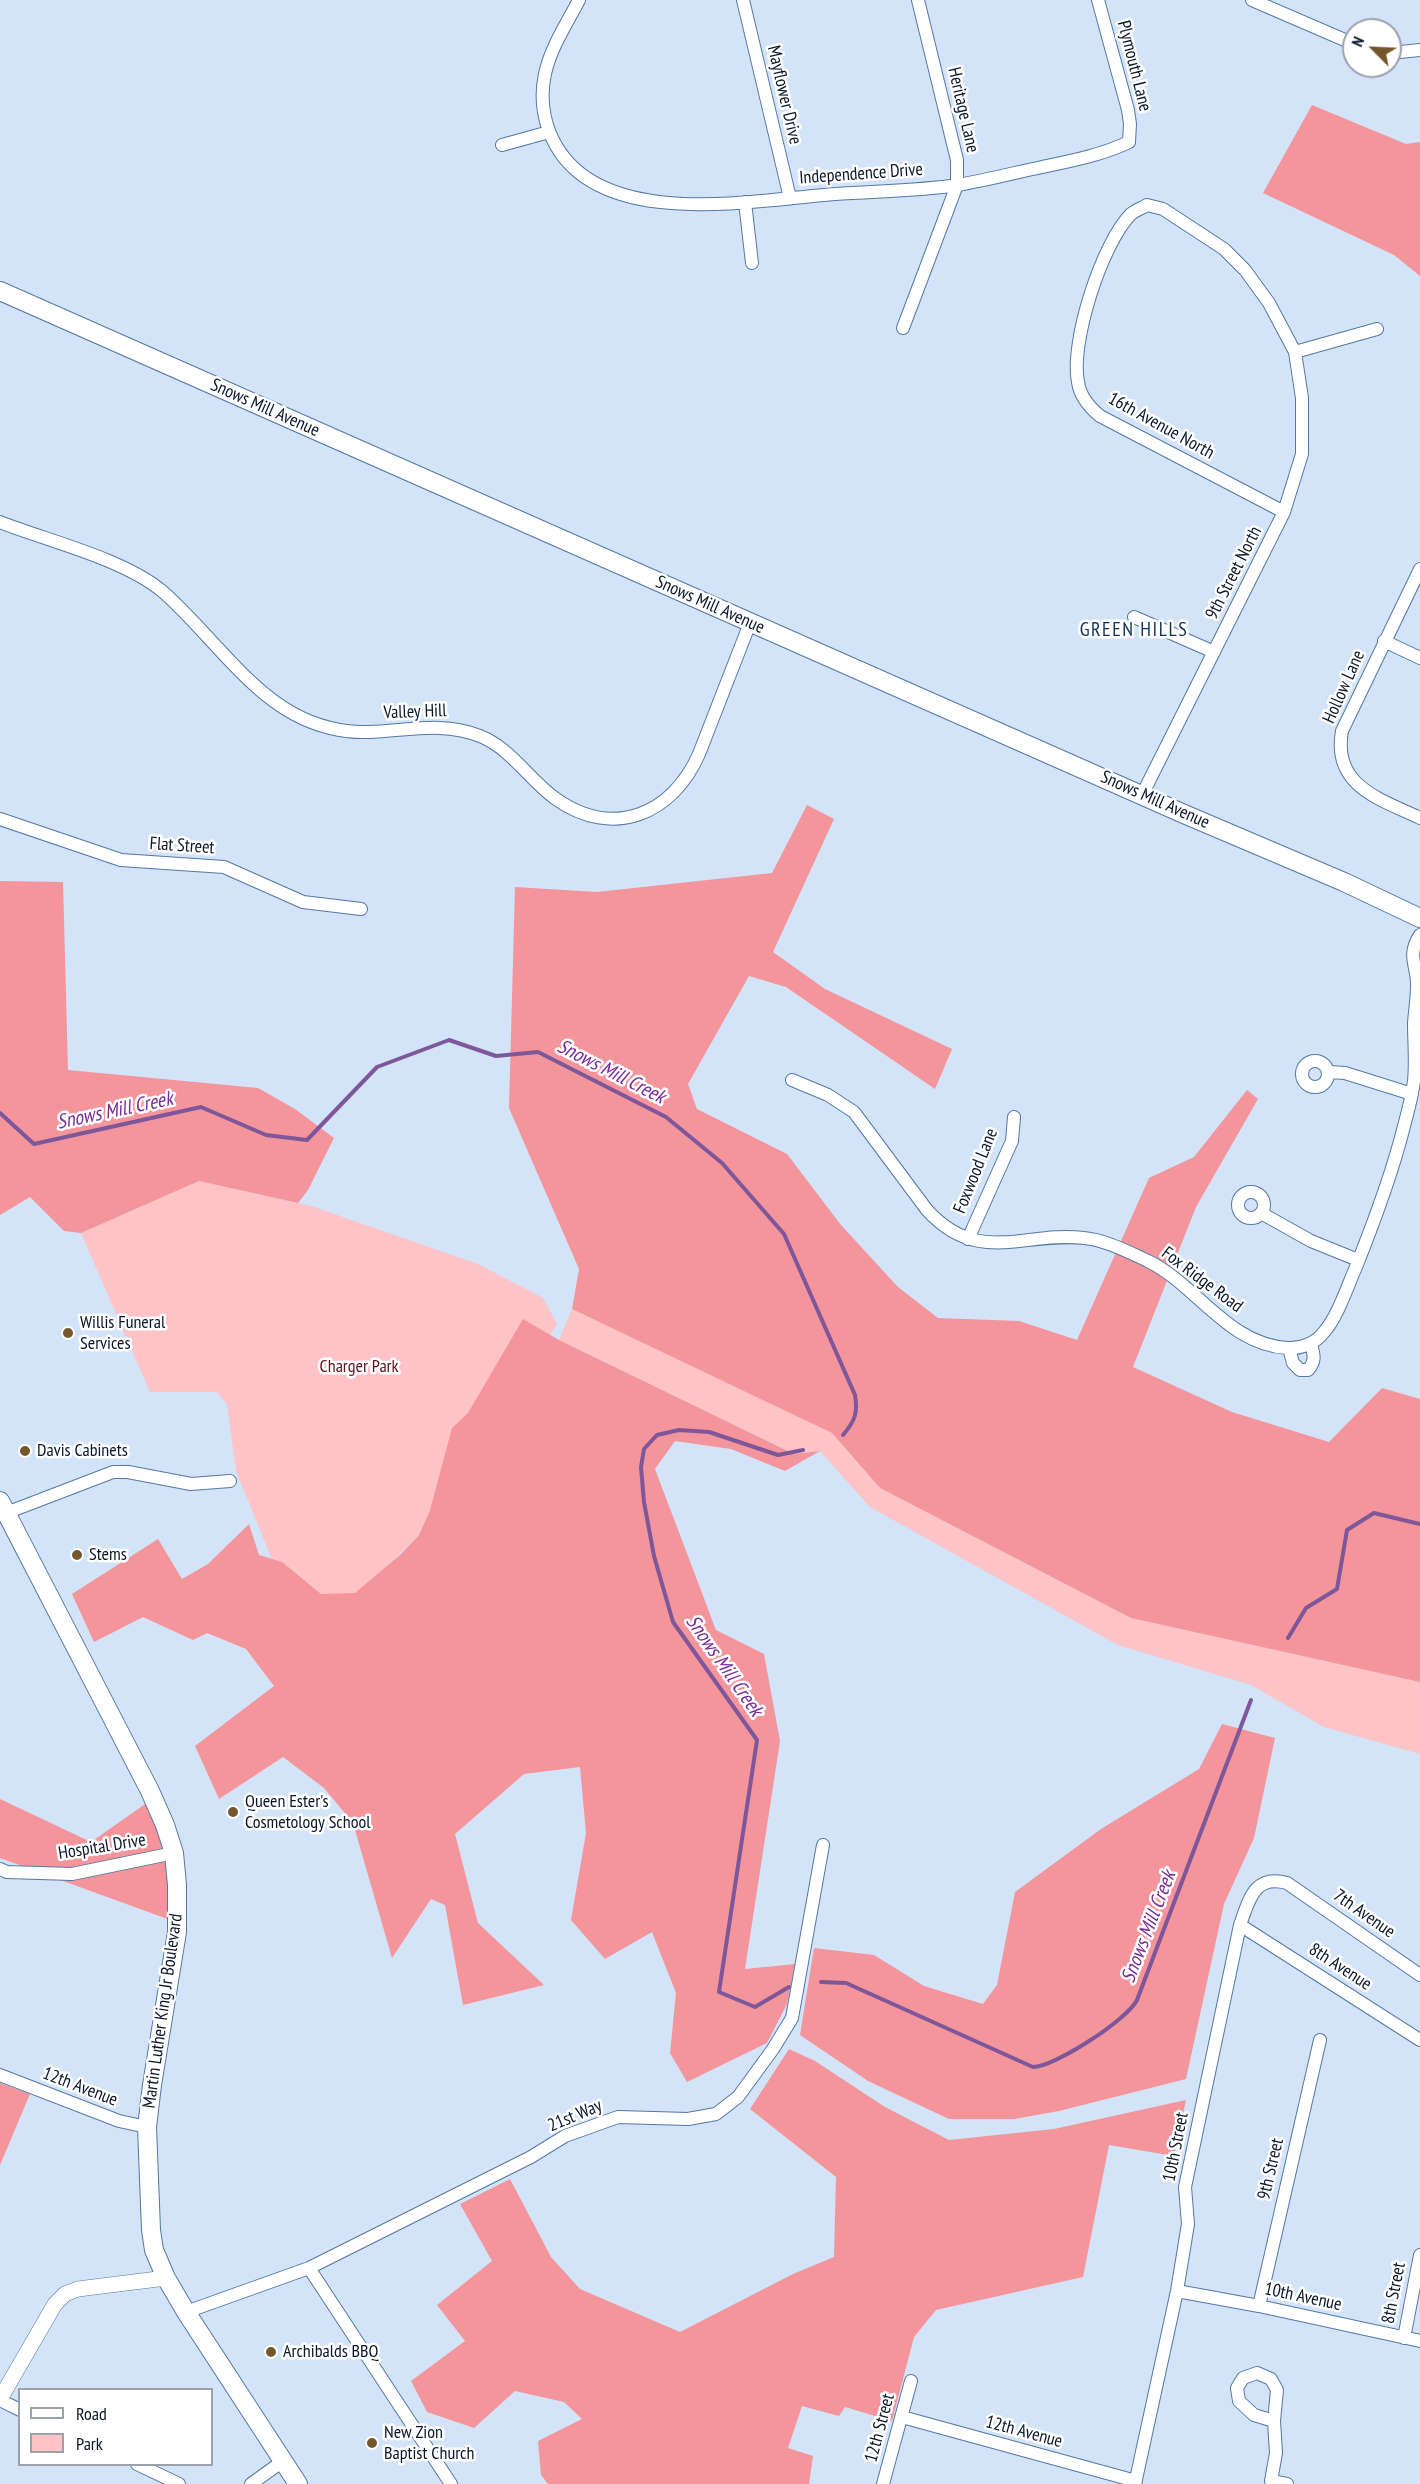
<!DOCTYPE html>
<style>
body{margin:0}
#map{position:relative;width:1420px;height:2484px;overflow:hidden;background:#d3e3f8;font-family:"PT Sans Narrow",sans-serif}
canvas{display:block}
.legend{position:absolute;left:18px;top:2388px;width:195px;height:78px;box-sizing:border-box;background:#fff;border:2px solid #9ca2a9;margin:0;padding:8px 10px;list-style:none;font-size:18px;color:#081628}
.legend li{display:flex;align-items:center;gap:12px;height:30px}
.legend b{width:30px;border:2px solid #9ca2a9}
.north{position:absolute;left:1342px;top:18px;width:60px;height:60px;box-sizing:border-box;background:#fff;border:2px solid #9ca2a9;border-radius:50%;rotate:294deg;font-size:16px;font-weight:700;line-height:24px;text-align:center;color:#081628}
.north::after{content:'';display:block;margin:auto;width:21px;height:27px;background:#75572c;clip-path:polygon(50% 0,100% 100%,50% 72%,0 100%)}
</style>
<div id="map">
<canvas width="1420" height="2484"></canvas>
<ul class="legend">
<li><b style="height:8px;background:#fff"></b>Road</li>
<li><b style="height:16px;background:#fdc3c6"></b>Park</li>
</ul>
<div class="north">N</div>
</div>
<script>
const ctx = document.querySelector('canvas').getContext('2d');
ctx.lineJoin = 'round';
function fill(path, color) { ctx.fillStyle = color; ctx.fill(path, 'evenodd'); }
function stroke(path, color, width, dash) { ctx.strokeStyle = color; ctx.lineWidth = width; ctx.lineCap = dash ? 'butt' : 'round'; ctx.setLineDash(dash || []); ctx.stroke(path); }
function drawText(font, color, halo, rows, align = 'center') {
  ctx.font = font + ' "PT Sans Narrow",sans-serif'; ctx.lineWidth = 5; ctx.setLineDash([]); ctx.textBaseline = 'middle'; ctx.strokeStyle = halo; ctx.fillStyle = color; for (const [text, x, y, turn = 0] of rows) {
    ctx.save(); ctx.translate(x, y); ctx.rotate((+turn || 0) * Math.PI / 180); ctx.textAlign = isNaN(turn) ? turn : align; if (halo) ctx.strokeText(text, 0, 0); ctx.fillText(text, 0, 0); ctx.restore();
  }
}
fill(new Path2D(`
 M199 1181 311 1206 478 1264 543 1298 557 1324 430 1509 419 1535 336 1615 275 1567 236 1471 227 1404 217 1392H150L81 1233Z
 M572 1309 759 1396 832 1433 880 1488 1131 1618 1420 1682V1754L1324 1727 1251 1685 1118 1645 870 1507 820 1451 794 1454 559 1340Z`), '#fdc3c6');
fill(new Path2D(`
 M1312 105 1406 144 1420 142V276L1394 255 1263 193Z
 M807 805 834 819 773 952 825 989 952 1049 935 1089 786 987 749 976 688 1084 697 1109 787 1154 841 1225 898 1287 938 1318 1019 1321 1077 1340 1149 1178 1194 1157 1247 1090 1258 1099 1196 1207 1133 1367 1232 1412 1329 1442 1382 1388 1420 1399V1682L1131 1618 880 1488 832 1433 572 1309 579 1269 509 1108 515 887 597 892 772 873Z
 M0 881 63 882 68 1070 258 1088 295 1109 334 1138 308 1190 298 1203 199 1181 81 1233 64 1231 30 1197 0 1215Z
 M523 1319 559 1340 794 1454 820 1451 785 1471 731 1449 675 1441 655 1469 716 1630 764 1654 780 1741 745 1969 795 1964 787 2004 767 2043 687 2082 670 2053 676 1993 652 1932 605 1959 571 1920 586 1833 580 1767 524 1774 455 1834 478 1923 544 1985 463 2005 445 1905 431 1899 392 1958 353 1823 324 1788 283 1757 219 1799 195 1746 274 1686 246 1649 207 1633 193 1640 143 1617 94 1642 72 1594 158 1539 182 1579 208 1564 249 1524 259 1555 282 1562 321 1594 355 1593 401 1554 419 1535 430 1510 452 1428 468 1413Z
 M1222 1724 1275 1738 1254 1838 1224 1904 1186 2079 1059 2111 1014 2119H949L868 2081 800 2035 814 1948 874 1955 924 1986 983 2004 997 1985 1015 1892 1101 1829 1199 1769Z
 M0 1799 91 1842 148 1802 181 1876 173 1921 0 1858Z
 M789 2049 815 2061 885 2107 949 2140 1054 2129 1186 2100 1174 2156 1109 2145 1083 2277 936 2310 914 2337 892 2421 845 2407 839 2416 802 2406 788 2448 813 2456 809 2484H548L541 2475 538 2441 582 2419 564 2402 515 2391 474 2428 427 2412 411 2381 465 2341 437 2305 492 2261 460 2204 510 2179 551 2257 580 2289 680 2332 793 2274 834 2257 836 2177 750 2109Z
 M0 2083 30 2094 0 2165Z`), '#f4959c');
stroke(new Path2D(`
 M0 1113 34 1144 201 1107 266 1135 307 1140 377 1067 449 1040 496 1056 538 1052 666 1117 722 1163 784 1234 855 1395C858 1413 855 1421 843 1435
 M1288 1638 1306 1608 1337 1589 1347 1530 1374 1513 1420 1524
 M821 1982 846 1983 1033 2067C1054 2067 1127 2020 1137 2000L1251 1700
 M789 1987 755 2007 719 1992 757 1740 673 1622 654 1556 644 1502 641 1467 644 1449 657 1435 679 1430 709 1432 778 1455 803 1450`), '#7e569a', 4);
const minor = new Path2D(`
 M579 0C567 23 550 49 545 74 540 96 543 120 553 140 598 232 755 200 835 194 876 191 918 191 958 185 986 180 1014 173 1042 167 1071 161 1102 155 1129 142L1130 124 1128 110 1098 0
 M743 0 790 198
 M1252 0 1354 44
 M1390 53 1420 50
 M502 145 549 132
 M745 202 752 263
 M903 328 957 185V160L918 0
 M1295 352 1377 329
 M0 522C48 541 124 559 162 591 205 628 245 688 294 714 316 726 343 733 368 732 407 731 442 721 480 736 512 749 528 779 556 799 613 839 672 815 699 754L750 623
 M1420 569 1342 731C1332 786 1380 799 1420 818
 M1134 617 1214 652
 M1384 641 1420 658
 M1142 795 1284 512 1302 454V398L1295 352 1269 303 1245 270 1224 249 1163 209 1147 205C1142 208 1136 210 1131 214 1102 243 1070 342 1078 382 1080 397 1089 407 1100 416L1284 512
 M0 819 121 860 224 867 303 902 361 909
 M1302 1074a13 13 0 1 1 26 0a13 13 0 1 1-26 0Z
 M1329 1072 1345 1073 1412 1094
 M792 1080 828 1095 854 1112 927 1210C978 1266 1024 1231 1084 1238 1106 1240 1128 1252 1148 1261 1197 1285 1228 1345 1288 1348 1301 1349 1316 1343 1324 1332 1338 1316 1347 1287 1356 1267 1374 1222 1391 1177 1403 1130 1407 1114 1412 1098 1414 1081 1416 1062 1414 1042 1414 1023 1415 1010 1417 998 1417 986 1418 967 1406 956 1420 935
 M1238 1205a13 13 0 1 1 26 0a13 13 0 1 1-26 0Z
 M1261 1213 1311 1241 1358 1260
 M968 1239 1012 1141 1014 1117
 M1289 1348 1293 1363 1300 1370H1308C1316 1361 1314 1355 1311 1344
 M6 1513 113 1472H128L191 1484 230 1481
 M0 1869 7 1872 72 1874 174 1853
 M1240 1925 1420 2040
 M0 2075 119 2121 147 2127
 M309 2268 451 2484
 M1177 2291 1259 2306 1420 2341
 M1259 2306 1320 2040
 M186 2312 309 2268 531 2157 565 2136 618 2117 688 2119 716 2114 738 2097 773 2049 792 2018 823 1845
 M1404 2338 1420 2255
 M0 2400 20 2410
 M902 2417 1136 2481
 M1274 2421 1254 2415 1239 2401 1237 2388 1243 2378 1257 2373 1271 2379 1277 2390 1274 2421 1276 2453 1271 2481 1287 2484
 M137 2464 179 2484
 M251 2484 283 2461
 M883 2484 911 2381
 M1135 2484 1177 2291 1188 2224 1185 2187 1240 1925C1249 1900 1254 1874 1287 1883L1420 1975`);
const tertiary = new Path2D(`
 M0 2399 55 2304 65 2294 78 2289 166 2278`);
const secondary = new Path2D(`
 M0 291 1184 814 1344 882 1420 918
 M0 1501 150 1791 165 1825 174 1853 177 1885V1932L152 2085 147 2127 151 2230 154 2250 166 2278 186 2312 298 2484`);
stroke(minor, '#5378a6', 14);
stroke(tertiary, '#5378a6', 16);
stroke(secondary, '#5378a6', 20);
stroke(minor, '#fff', 12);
stroke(tertiary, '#fff', 15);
stroke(secondary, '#fff', 18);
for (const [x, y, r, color] of [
 [68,1333,6,"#75572c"],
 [25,1451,6,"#75572c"],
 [77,1555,6,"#75572c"],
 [233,1812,6,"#75572c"],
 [271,2352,6,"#75572c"],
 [372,2443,6,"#75572c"]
]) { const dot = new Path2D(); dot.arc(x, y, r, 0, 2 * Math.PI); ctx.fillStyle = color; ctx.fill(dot); stroke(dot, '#fff', 2); }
drawText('18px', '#081628', '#fff', [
 ["Plymouth Lane",1134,66,76],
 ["Mayflower Drive",784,95,77],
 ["Heritage Lane",963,110,77],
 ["Independence Drive",861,174,-4],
 ["Snows Mill Avenue",265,408,24],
 ["16th Avenue North",1161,426,29],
 ["9th Street North",1234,573,-63],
 ["Snows Mill Avenue",710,605,24],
 ["Hollow Lane",1344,687,-66],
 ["Valley Hill",415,712,-2],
 ["Snows Mill Avenue",1155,800,24],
 ["Flat Street",182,846,4],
 ["Foxwood Lane",976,1171,-68],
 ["Fox Ridge Road",1202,1280,37],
 ["Hospital Drive",102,1847,-9],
 ["7th Avenue",1364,1914,35],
 ["8th Avenue",1340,1967,33],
 ["Martin Luther King Jr Boulevard",163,2011,-82],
 ["12th Avenue",80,2087,21],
 ["21st Way",575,2116,-23],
 ["10th Street",1176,2147,-79],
 ["9th Street",1271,2169,-77],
 ["8th Street",1394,2293,-79],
 ["10th Avenue",1303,2297,12],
 ["12th Street",880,2428,-75],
 ["12th Avenue",1024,2432,15]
]);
drawText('18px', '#081628', '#fff', [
 ["Willis Funeral",80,1323],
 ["Services",80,1344],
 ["Davis Cabinets",37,1451],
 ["Stems",89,1555],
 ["Queen Ester's",245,1802],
 ["Cosmetology School",245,1823],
 ["Archibalds BBQ",283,2352],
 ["New Zion",384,2433],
 ["Baptist Church",384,2454]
], 'left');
drawText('18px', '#5b1320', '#fff', [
 ["Charger Park",359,1367]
]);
ctx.letterSpacing = '1.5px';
drawText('20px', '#0f325b', '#fff', [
 ["GREEN HILLS",1134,630]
]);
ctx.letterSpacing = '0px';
drawText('italic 20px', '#782b96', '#fff', [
 ["Snows Mill Creek",611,1072,27],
 ["Snows Mill Creek",115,1111,-12],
 ["Snows Mill Creek",724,1666,55],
 ["Snows Mill Creek",1149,1927,-69]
]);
</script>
